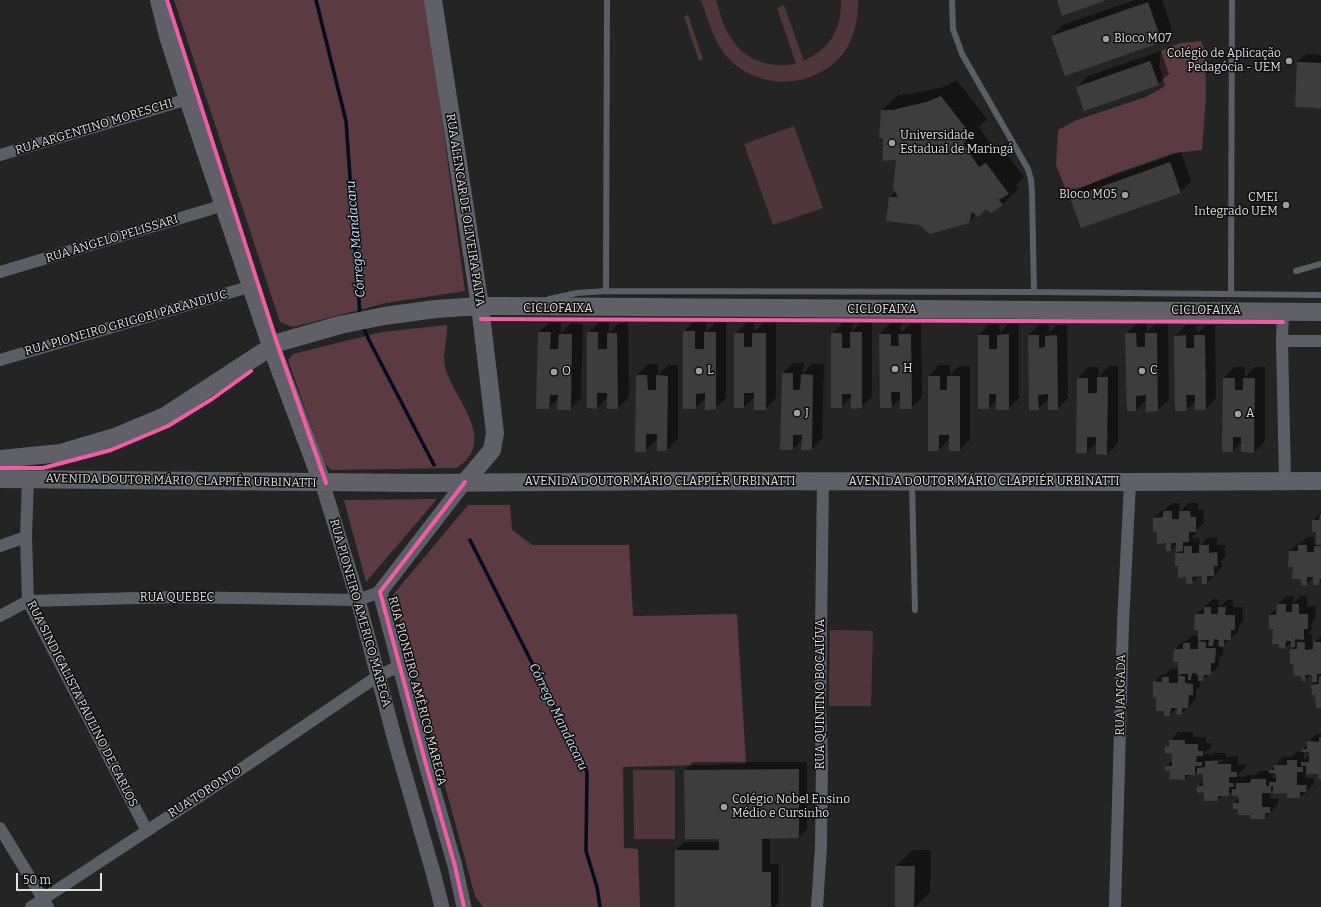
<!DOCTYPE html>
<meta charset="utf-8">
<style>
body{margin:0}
#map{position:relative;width:1321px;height:907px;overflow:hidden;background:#242424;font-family:Bitter,serif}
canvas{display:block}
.scale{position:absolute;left:16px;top:873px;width:86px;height:18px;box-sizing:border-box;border:2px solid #dfdfe0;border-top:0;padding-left:5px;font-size:12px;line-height:14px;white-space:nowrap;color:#dfdfe0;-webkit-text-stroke:3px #0d0d0e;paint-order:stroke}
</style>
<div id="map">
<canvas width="1321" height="907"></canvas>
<div class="scale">50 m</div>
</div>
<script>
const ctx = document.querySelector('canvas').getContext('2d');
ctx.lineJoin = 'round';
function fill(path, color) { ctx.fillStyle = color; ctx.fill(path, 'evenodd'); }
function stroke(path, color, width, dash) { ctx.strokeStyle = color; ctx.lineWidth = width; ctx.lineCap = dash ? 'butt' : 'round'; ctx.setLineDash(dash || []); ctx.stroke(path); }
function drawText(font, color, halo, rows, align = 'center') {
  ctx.font = font + ' Bitter,serif'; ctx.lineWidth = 3; ctx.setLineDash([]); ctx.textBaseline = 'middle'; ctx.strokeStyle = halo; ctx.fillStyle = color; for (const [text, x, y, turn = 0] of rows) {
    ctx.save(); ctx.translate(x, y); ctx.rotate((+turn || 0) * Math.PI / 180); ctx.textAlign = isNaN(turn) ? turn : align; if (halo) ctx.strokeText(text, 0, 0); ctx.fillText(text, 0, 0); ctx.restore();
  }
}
fill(new Path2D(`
 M701 0H716C720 13 723 27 731 38 744 60 771 69 796 64L777 8 784 5 804 61C831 47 841 31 841 0H858C858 16 856 30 849 44 826 87 764 94 730 60 714 44 709 21 701 0Z
 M688 15 703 59 699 61 684 16Z
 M794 126 823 208 773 225 744 144Z
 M830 630 873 631 871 706H829Z
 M633 770H675V839H634Z`), '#4f363a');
fill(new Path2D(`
 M174 0H426L465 291 386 303 293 327 280 322Z
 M1201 41 1205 50 1206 96 1202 150 1174 153 1114 174 1083 187 1066 190 1056 165 1058 130 1077 120 1146 97 1165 86 1159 65 1161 51 1180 43Z
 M447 325C448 342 441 352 446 370 454 397 491 434 466 460 464 463 460 465 457 468L331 470 324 463 288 360 293 354 382 332Z
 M437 499 366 582 344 500Z
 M468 505H510L512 530 532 545H629L633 616 737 614 746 764 623 767 624 848 638 849 640 907H483L475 896 393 595Z`), '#5b3b41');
fill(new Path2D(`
 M1135 0H1162L1172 30 1161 41 1052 36 1062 25Z
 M1161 51 1169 74 1158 84 1077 87 1088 76Z
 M1306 54 1321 55V107L1297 62Z
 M957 81 987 119 979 127 996 152 1002 148 1024 177 1016 185 1019 188 1003 204 991 212 986 208 976 214 969 222 890 197 896 191 897 159 881 111 898 95 910 94 943 87Z
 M1181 152 1191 181 1181 192 1071 198 1082 187Z
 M695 321H706V332L716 322H726V398L715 408 706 398 695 408 684 332Z
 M550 322H561V333L571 323 583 324 581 398 570 409 559 398 549 408 539 332Z
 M599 322H609V333L619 323 628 322 629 397 618 408H608V397L597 408 588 333Z
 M776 322V398L765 409 755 396 744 407 735 334 746 323H754V332L764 323Z
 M862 322H872V397L861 407 852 396 841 407 832 334 843 323H853L852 331Z
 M891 323H901V333L910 324 921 323 922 397 911 408 901 398 891 407 880 334Z
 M1137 323H1147V332L1156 323H1168L1169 400 1158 410 1147 411V399L1136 410 1126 334Z
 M999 324 1000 333 1008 324H1019V398L1008 409 997 400 989 408 979 335 989 325Z
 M1039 324H1049V333L1057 325H1067L1068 398 1057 409 1049 398 1038 409 1029 335Z
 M1186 325H1196L1197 334 1206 325H1215L1216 398 1206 409 1196 400 1186 410 1175 336Z
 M793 363H804L803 373 812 364H824L822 438 812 449 803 439 793 449 783 373Z
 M648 364H658V375L668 365H678V439L667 450H658V438L645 451 637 375Z
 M939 365H950V375L959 366H970V439L959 450 950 438 939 450 929 376Z
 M1109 366H1118V443L1107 454 1097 442 1087 452 1078 378 1088 367H1099L1098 377Z
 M1234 367H1245V377L1255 367H1265V441L1254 452 1242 442 1233 451 1224 378Z
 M1172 503H1179L1180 512 1188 503H1198V510H1203L1204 523 1196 530V533L1191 539 1199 538 1200 546 1208 538 1217 537V545H1225V557L1221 561 1222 567 1207 583 1203 575H1200L1192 583 1179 565 1176 554 1179 551 1177 543 1171 550 1167 542 1158 531 1154 518 1162 510H1165Z
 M1321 512V582L1319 584 1314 577 1307 584 1294 566 1290 551 1298 543H1301L1307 537H1314V544H1317V531L1313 520Z
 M1286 596H1294L1293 604 1301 596H1307V606H1316L1315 620 1312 623 1311 631 1308 634H1312V642H1315L1321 636V707L1312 685 1316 681 1313 674H1311L1305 680 1294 663 1291 650 1294 646 1292 641 1285 648 1274 628 1270 615 1277 608 1278 604Z
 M1213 599 1219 600V606H1221L1227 600H1233V607H1243V621L1239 625V631L1223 645V654L1219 658V666L1203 680H1200V686L1196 690V699L1182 713 1178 707 1170 715 1157 696 1154 682 1162 674H1166L1171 669H1179V661L1175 649 1183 641H1186L1192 635 1199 636V629L1196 615ZM1198 638 1203 639 1200 641H1198ZM1198 672 1199 676H1194ZM1177 673H1183L1180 676H1177Z
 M1178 732H1193V737H1206V743H1211V747L1203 754H1210V757L1214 753H1226V757L1238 756V765L1245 764V768L1237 776H1241V779L1245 775H1255L1260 771H1270L1283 757H1291L1296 752H1303V749L1308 744V742L1316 734H1321V778L1319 773H1305V778H1314V783L1300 797 1288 792 1274 789 1270 793V799H1278V804L1265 818H1252L1251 814 1239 808 1234 803 1239 797 1233 790 1228 795H1223L1218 800 1198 787 1204 780V773L1198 770 1195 774H1190L1185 779 1171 770 1166 766 1173 760V753L1166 747ZM1304 751H1310V755L1304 760ZM1211 760H1223V762H1209ZM1273 772H1277V776L1273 779Z
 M693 762H807V829L799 837H770V864H779V903L774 907H676V850L684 842H720V838L685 770Z
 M913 850H931L930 892 915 907H896V866Z`), '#0007');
stroke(new Path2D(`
 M316 0 346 121 360 315
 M363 327 370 342 434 465
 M470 540 587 772 586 851 597 887 600 907`), '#030b1e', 3.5);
fill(new Path2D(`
 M1057 0H1107L1062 16Z
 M1148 2 1162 42 1065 76 1051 36Z
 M1150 61 1159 85 1084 111 1076 87Z
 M1297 62 1321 63V108L1295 107Z
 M941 96 972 136 963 143 979 167 986 163 1009 194 999 200 1003 205 991 213 986 209 978 217 972 212 969 223 930 234 919 225 886 221 889 197H898L893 188 896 160 883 161V138H879L881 110H893L926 102Z
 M1170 162 1181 193 1081 228 1070 198Z
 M683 331H695V349H704V332H716V409L705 410V393L696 394V409H683Z
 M538 332H551L550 349H558L559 334H572L571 410H557L558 395H550L549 409H536Z
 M587 332H598V349H607V333H617L618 409H607V393H597V409L587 408Z
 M850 332H862V408L851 409V394H842V408H831V333H842V348H850Z
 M734 333H744V347H752V333H766V410H754V393H744V408H734Z
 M1125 333H1136L1137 347H1145V333H1157L1158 411 1146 412V395L1136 396V411H1127Z
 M879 334H891V346H899L898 334H911L912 409H900V392H891L892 408H880Z
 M1009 334V410H996V394H989V409H978V335H989V349H997V335Z
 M1028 335H1039V348L1045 347V336L1057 335 1058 410H1048V394L1038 395 1039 410H1029Z
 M1186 335V348H1194V335H1205L1206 410H1195V395H1186L1187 411H1175L1174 336Z
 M782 373H793V390H800L801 374 813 375 812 450H801L802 435H793V450H780Z
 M636 375H647L648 390H656V375L668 376 667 451H657V434H646V452H635Z
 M928 376H940V390H947V376H960V451H949V435H939V451H928Z
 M1097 377H1108L1107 455 1096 454V437H1087V453H1076L1077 378H1088V393H1097Z
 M1223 378H1235V390H1243V378H1255L1254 453 1241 452V437H1233V452H1222Z
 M1163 511H1172V519H1179V511H1190L1191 517H1196V532H1189V542H1183V551L1176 552V543H1171V551H1166V543L1157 544V532H1153V518L1163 517Z
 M1320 514H1321V545H1316V532H1312V520H1319Z
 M1199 545H1209V553L1217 552 1218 566H1214V576H1207V584H1202V576L1192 577 1193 584H1186V577L1178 578V566H1175V553H1184V546H1192V553H1199Z
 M1298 545H1307V552H1314V546H1321V579H1320L1319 585H1313V577H1307V586L1301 585V579H1292L1293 567H1288L1289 551H1298Z
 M1277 604H1286V612H1292V604H1299V614H1308V629H1304V640L1295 639V647H1291V641H1286L1285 649 1279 648V644H1272L1273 629H1269V615H1276Z
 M1204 607H1211V614H1218V607H1226L1225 615H1235V630H1231V640H1224V647L1218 646 1219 640 1214 639 1213 646H1208L1209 640H1198V630H1194L1195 614H1204Z
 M1198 641 1206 642V648H1216L1215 663H1211V675H1204L1203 681H1198V674L1192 673 1191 680H1188V674H1178V662H1173L1174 649H1183V643H1190V649H1198Z
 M1297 642H1305V650L1313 649V642H1321V674H1317V682H1312V675H1305L1306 681H1302L1301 676H1294L1293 664H1290V649H1297Z
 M1178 676H1185V683L1193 684V695H1189L1188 708H1182V715L1176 714 1177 708H1171L1170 716H1164V711H1156V697L1153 698V681L1162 682V677H1169V683H1178Z
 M1319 676H1321V708H1316L1315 695H1312L1311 685 1319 684Z
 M1319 737H1321V779H1318V774H1306V766H1301V762H1309V752H1302V749H1307V741L1319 742Z
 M1169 740H1185V744H1198V751H1203V756H1197L1196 762H1202V766H1195V775H1185V780L1169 779 1170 771H1165V766H1172V754L1165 753V746H1169Z
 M1287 760H1297V767H1303V772H1297V785H1307L1306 792H1300V798H1287V793L1273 794V786H1269V782H1276V773H1269V770H1274V765H1287Z
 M1205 761H1218V764H1231V772H1237V777H1229V783H1233L1234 787H1229V796H1218V801H1204V792L1197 793V786H1203V774H1197V768L1205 767Z
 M799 769V838L762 839V872H771V907H675V850H719V839H685L684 770Z
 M1251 779H1266V786H1271V793H1262V807H1270V813H1265V819H1251L1250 815H1238V809H1233V803H1239L1238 796H1232V789H1236V783H1250Z
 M895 866H915L914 907H895Z`), '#3d3d3d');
stroke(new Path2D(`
 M952 0 953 29 962 54 1028 169 1031 180 1032 192 1034 292
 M1296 271 1321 264
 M606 291 607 0
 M1231 294 1232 0
 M549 299 577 293 606 291 1034 292 1321 295
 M912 484 915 610`), '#5c5d65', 6);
stroke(new Path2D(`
 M0 155 188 99
 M0 272 224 205
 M1283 311 1282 341 1285 481
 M1282 341H1321
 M0 360 252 286
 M28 479 26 537 28 601 147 831
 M0 546 26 537
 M0 616 28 601 175 597 358 600 380 592
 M0 828 48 907
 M31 907 244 767 378 676 399 666
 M817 907 821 847 822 760 820 707 823 481
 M1115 907 1123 624 1130 482`), '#5c5d65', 12);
stroke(new Path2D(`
 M322 482 358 600 396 744 433 872 442 907
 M464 907 455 866 425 761 380 592 465 482`), '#5c5d65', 15);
stroke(new Path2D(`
 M159 0 168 36 188 99 271 346 322 482
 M433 0 480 306 495 433 492 450 465 482
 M0 459 61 453 115 437 165 416 277 343 340 325 384 316 436 309 480 306H502L1321 312
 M0 479 420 483 684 481 1130 482 1321 481`), '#606069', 18);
stroke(new Path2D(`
 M167 0 277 343 326 483
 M481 319 1283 322
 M0 468H43L111 450 168 426 212 399 251 371
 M464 907 455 866 425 761 380 592 465 482`), '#f35aa7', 4);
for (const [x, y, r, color] of [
 [1106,39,4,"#9e9e9e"],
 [1289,61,4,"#9e9e9e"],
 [892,143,4,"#9e9e9e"],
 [1125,195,4,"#9e9e9e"],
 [1286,205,4,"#9e9e9e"],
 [895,369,4,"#9e9e9e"],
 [699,371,4,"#9e9e9e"],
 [1142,371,4,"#9e9e9e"],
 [554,372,4,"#9e9e9e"],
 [797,413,4,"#9e9e9e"],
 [1238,414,4,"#9e9e9e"],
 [724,807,4,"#9e9e9e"]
]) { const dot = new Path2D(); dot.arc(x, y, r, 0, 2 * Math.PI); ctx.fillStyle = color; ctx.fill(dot); stroke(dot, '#0d0d0e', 1.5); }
drawText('12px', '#dfdfe0', '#0d0d0e', [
 ["Bloco M07",1114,39],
 ["Colégio de Aplicação",1281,54,"right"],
 ["Pedagócia - UEM",1281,68,"right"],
 ["Universidade",900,136],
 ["Estadual de Maringá",900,150],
 ["Bloco M05",1117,195,"right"],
 ["CMEI",1278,198,"right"],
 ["Integrado UEM",1278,212,"right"],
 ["H",903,369],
 ["L",707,371],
 ["C",1150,371],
 ["O",562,372],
 ["J",805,413],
 ["A",1246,414],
 ["Colégio Nobel Ensino",732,800],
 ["Médio e Cursinho",732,814]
], 'left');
drawText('12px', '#dfdfe0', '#0d0d0e', [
 ["RUA ARGENTINO MORESCHI",94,127,-17],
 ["RUA ALENCAR DE OLIVEIRA PAIVA",465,210,81],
 ["RUA ÂNGELO PELISSARI",112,239,-17],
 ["CICLOFAIXA",558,309],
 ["CICLOFAIXA",882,310],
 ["CICLOFAIXA",1206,311],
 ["RUA PIONEIRO GRIGORI PARANDIUC",126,323,-16],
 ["AVENIDA DOUTOR MÁRIO CLAPPIÉR URBINATTI",181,481,1],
 ["AVENIDA DOUTOR MÁRIO CLAPPIÉR URBINATTI",660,482],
 ["AVENIDA DOUTOR MÁRIO CLAPPIÉR URBINATTI",984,482],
 ["RUA QUEBEC",177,598],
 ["RUA PIONEIRO AMERICO MAREGA",360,613,74],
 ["RUA PIONEIRO AMÉRICO MAREGA",417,691,75],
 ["RUA QUINTINO BOCAIÚVA",821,694,-90],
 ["RUA JANGADA",1121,695,-89],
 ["RUA SINDICALISTA PAULINO DE CARLOS",82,704,63],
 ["RUA TORONTO",205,792,-33]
]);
drawText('italic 13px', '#c3ddfa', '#0d0d0e', [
 ["Córrego Mandacaru",356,239,-95],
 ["Córrego Mandacaru",558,717,64]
]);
</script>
